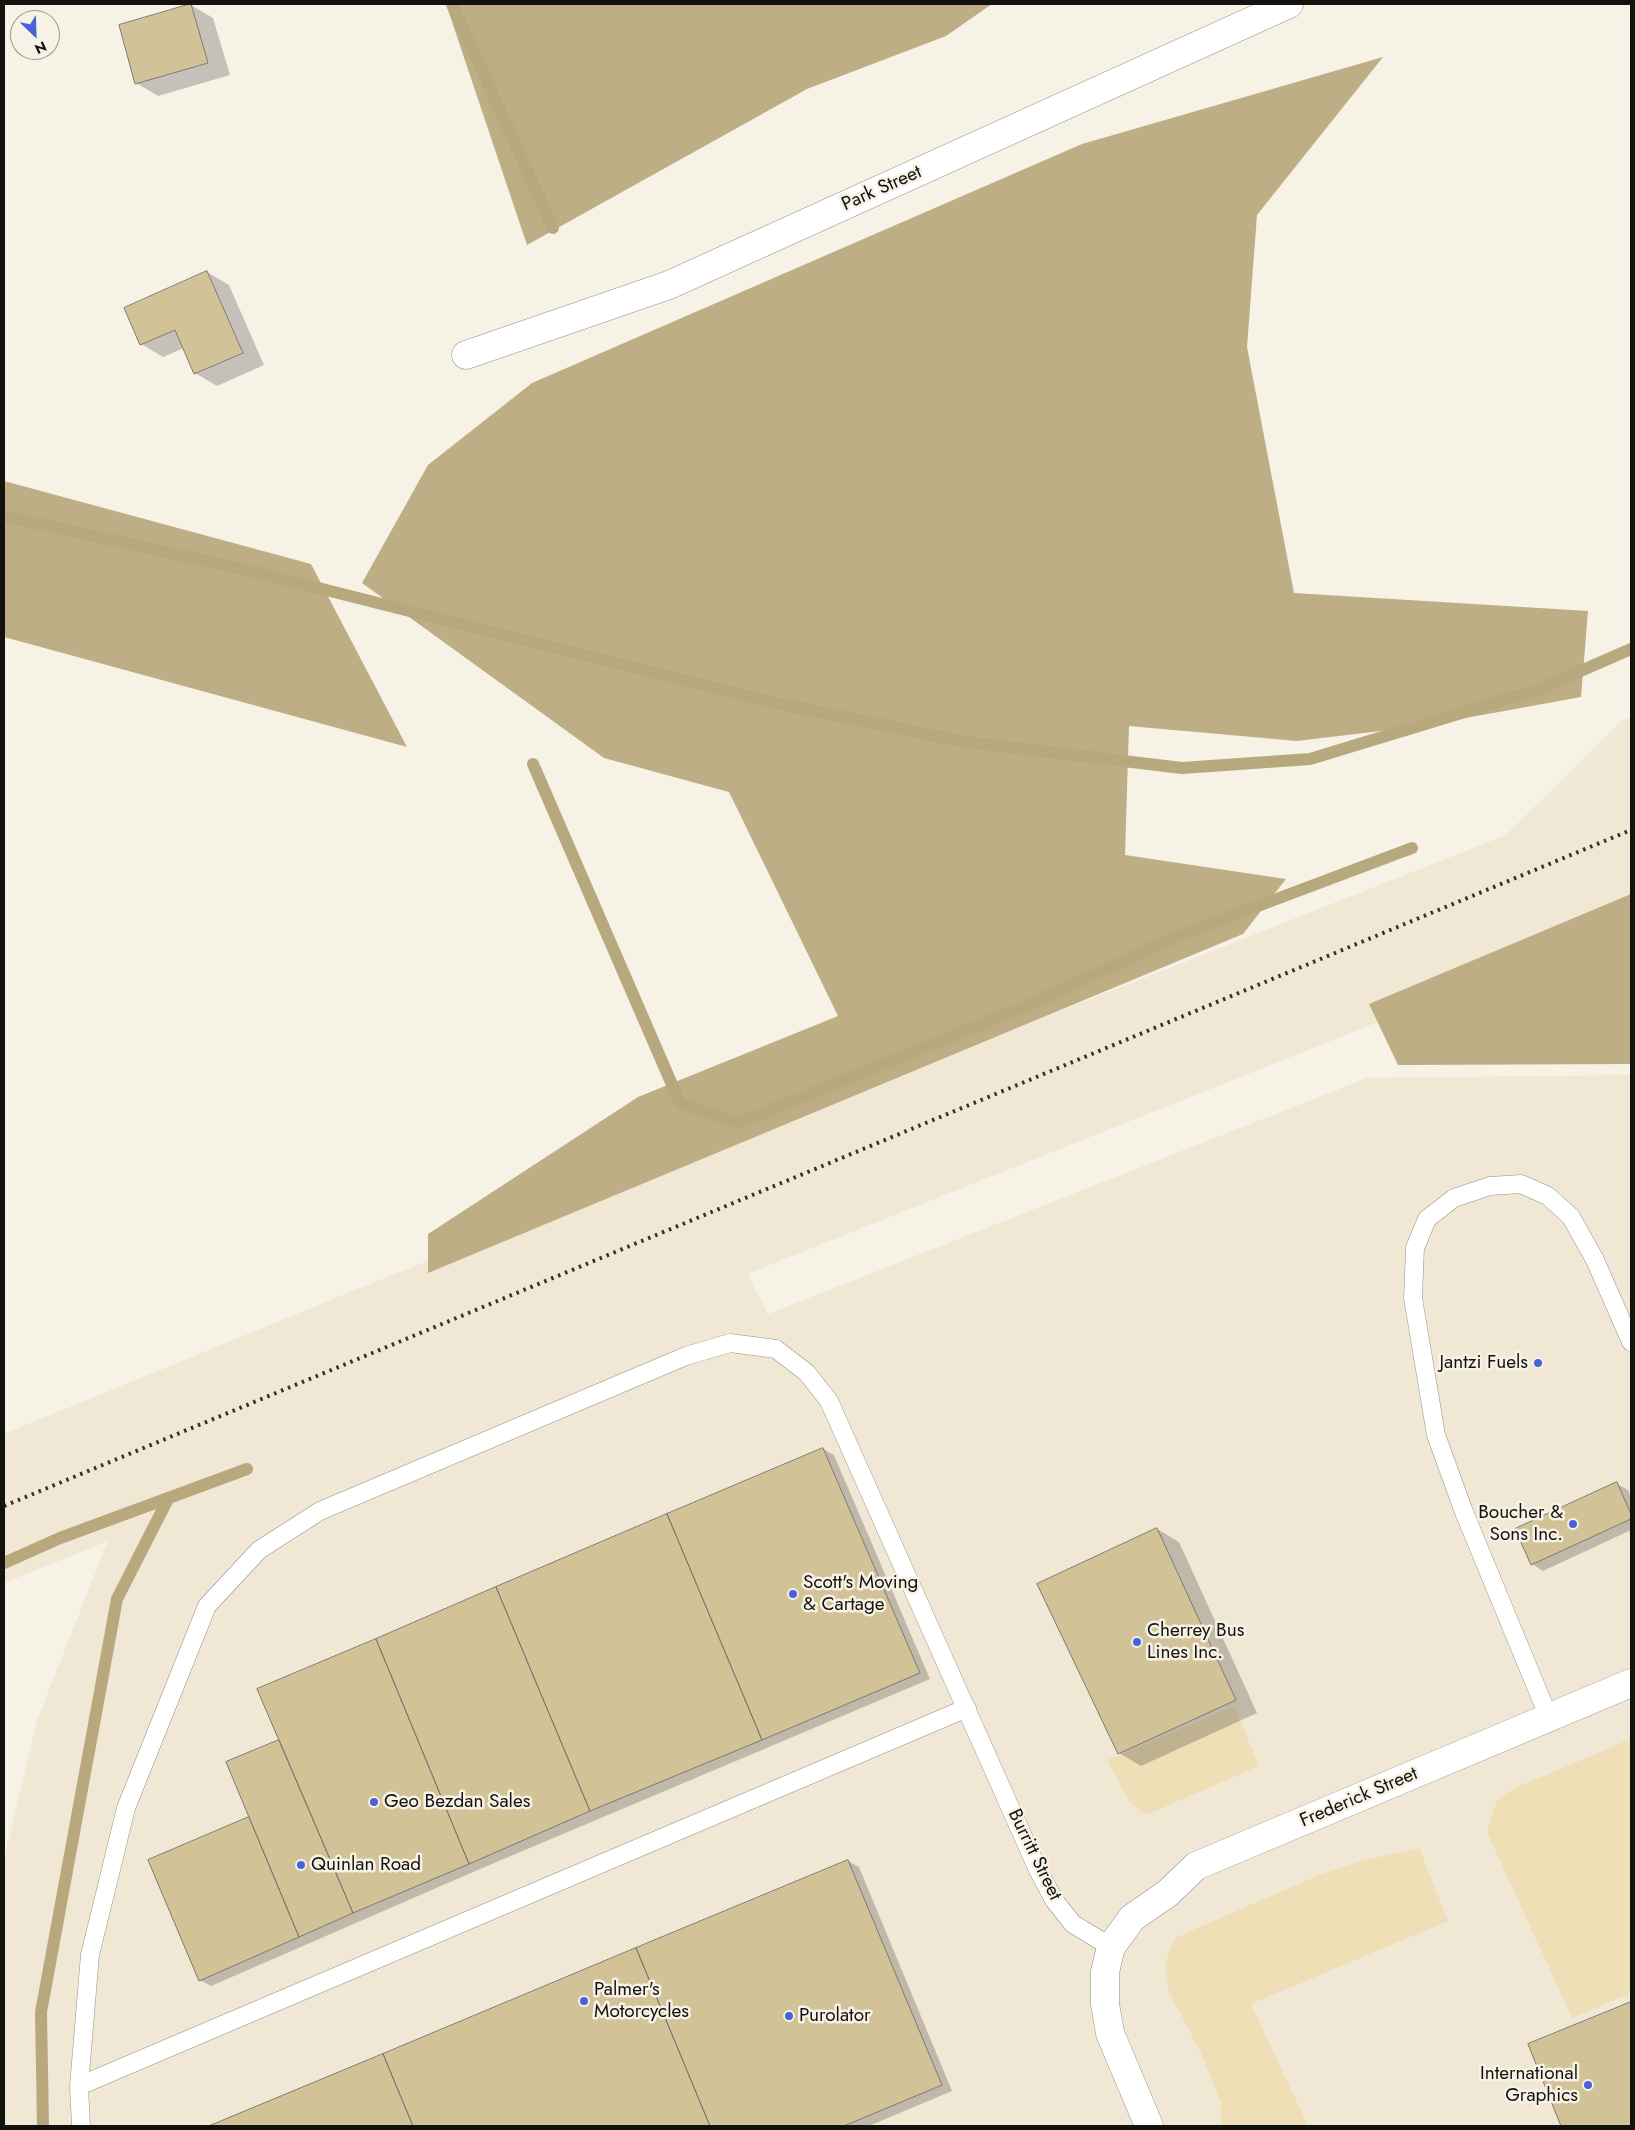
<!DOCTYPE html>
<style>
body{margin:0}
#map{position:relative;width:1635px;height:2130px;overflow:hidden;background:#f7f2e6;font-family:Jost,sans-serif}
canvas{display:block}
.frame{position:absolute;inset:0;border:5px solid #14120e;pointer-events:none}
.north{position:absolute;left:10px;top:10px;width:50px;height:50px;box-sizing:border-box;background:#f7f2e6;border:1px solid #9c9890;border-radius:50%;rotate:156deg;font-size:14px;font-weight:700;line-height:20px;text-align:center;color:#14120e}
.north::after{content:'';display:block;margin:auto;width:18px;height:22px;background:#4763d7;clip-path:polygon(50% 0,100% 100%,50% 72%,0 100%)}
</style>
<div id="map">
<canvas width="1635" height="2130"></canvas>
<div class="frame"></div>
<div class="north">N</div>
</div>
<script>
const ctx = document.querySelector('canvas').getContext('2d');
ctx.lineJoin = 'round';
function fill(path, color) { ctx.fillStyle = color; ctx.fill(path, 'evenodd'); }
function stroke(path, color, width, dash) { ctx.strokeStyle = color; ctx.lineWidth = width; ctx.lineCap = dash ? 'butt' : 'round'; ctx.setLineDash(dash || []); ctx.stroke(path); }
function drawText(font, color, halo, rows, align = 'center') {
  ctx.font = font + ' Jost,sans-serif'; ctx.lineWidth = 5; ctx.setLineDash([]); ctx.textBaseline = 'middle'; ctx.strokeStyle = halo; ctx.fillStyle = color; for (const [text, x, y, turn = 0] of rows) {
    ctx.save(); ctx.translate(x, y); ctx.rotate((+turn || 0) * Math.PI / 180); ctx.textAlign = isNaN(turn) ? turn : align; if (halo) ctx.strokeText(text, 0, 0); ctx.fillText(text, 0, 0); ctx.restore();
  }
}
fill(new Path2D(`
 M1631 718V921L747 1274 768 1314 1367 1078 1631 1075V2126H4V1860L37 1720 108 1541 4 1583V1434L377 1281 1506 835 1622 720Z`), '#f0e8d5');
fill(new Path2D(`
 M1234 1706 1259 1766 1146 1815 1130 1803 1107 1760Z
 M1631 1739V1993L1572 2018 1487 1832 1497 1800 1515 1788Z
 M1419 1848 1448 1921 1251 2004 1308 2126H1221V2103L1201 2053 1169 1992 1165 1964 1175 1938 1319 1875 1361 1861Z`), '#efdfb6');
fill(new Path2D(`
 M446 4H992L946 36 807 89 527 245Z
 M1383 57 1257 215 1247 347 1294 593 1588 611 1581 697 1422 726 1297 741 1129 726 1125 855 1286 879 1243 934 428 1273V1234L638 1097 838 1016 729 792 604 758 362 583 428 465 532 383 1082 144Z
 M4 481 311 564 407 747 4 637Z
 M1631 894V1064L1398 1065 1369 1004Z`), '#beae85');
fill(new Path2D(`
 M191 5 213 18 230 75 158 96 136 83Z
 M207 272 229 285 264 365 217 386 195 373 184 348 163 357 141 344Z
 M823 1449 834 1455 930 1679 480 1869 211 1986 200 1980 251 1818 280 1740Z
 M1617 1484 1628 1490 1631 1498V1530L1543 1571 1532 1564 1516 1529Z
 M1157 1529 1179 1542 1257 1713 1141 1766 1119 1753Z
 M848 1861 859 1867 952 2091 869 2126H213Z
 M1631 2004V2126H1562L1529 2045Z`), '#0003');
stroke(new Path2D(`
 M452 4 553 228
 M4 516 251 571 766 701 965 742 1182 768 1310 759 1537 690 1631 649
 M533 764 680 1103 739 1123 1033 1003 1173 938 1412 848
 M4 1563 60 1538 247 1469
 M43 2126 41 2012 117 1599 168 1499`), '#b7a87e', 12);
const building = new Path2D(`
 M191 4 208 63 135 84 119 25Z
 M207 271 243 353 194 374 175 330 140 345 124 308Z
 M823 1448 920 1673 762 1740 667 1514Z
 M1617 1482 1631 1514V1519L1531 1565 1515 1529Z
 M667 1514 762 1740 590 1811 496 1587Z
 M1157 1528 1236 1700 1118 1754 1037 1584Z
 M496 1587 590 1811 469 1864 376 1639Z
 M376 1639 469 1864 353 1913 257 1689Z
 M279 1740 353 1913 299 1937 226 1762Z
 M249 1817 299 1937 199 1981 148 1860Z
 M848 1860 942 2085 844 2126H710L636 1948Z
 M636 1948 710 2126H413L383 2054Z
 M1631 2002V2126H1561L1528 2044Z
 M383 2054 413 2126H209Z`);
fill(building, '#d2c298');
stroke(building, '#7e7a70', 1);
const lane = new Path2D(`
 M1549 1718 1464 1512 1436 1435 1413 1298 1415 1248 1427 1219 1454 1198 1490 1186 1521 1184 1548 1196 1571 1217 1595 1260 1631 1342
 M79 2086 967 1708
 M81 2126 79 2086 90 1955 126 1808 207 1606 259 1550 320 1511 686 1356 730 1343 776 1349 807 1373 829 1401 1038 1870 1054 1900 1073 1924 1111 1947`);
const street = new Path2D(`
 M466 355 669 285 1289 4
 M1149 2126 1110 2033 1105 2004V1972L1111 1947 1132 1918 1168 1893 1196 1866 1631 1683`);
stroke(lane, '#959186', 19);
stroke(street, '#959186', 29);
stroke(lane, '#fff', 18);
stroke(street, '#fff', 28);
stroke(new Path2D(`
 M4 1506 1631 830`), '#34322d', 4, [2.5, 5]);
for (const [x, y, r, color] of [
 [1538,1363,5,"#4763d7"],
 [1573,1524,5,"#4763d7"],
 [793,1594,5,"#4763d7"],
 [1137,1642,5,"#4763d7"],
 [374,1802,5,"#4763d7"],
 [301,1865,5,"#4763d7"],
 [584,2001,5,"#4763d7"],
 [789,2016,5,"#4763d7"],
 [1588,2085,5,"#4763d7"]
]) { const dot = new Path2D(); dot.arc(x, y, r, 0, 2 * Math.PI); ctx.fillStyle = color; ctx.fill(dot); stroke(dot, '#f7f2e6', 2); }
drawText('19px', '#14120e', '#f7f2e6', [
 ["Park Street",882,189,-24],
 ["Frederick Street",1359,1798,-23],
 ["Burritt Street",1034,1855,64]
]);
drawText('19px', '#14120e', '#f7f2e6', [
 ["Jantzi Fuels",1528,1363,"right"],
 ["Boucher &",1563,1513,"right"],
 ["Sons Inc.",1563,1535,"right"],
 ["Scott's Moving",803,1583],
 ["& Cartage",803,1605],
 ["Cherrey Bus",1147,1631],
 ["Lines Inc.",1147,1653],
 ["Geo Bezdan Sales",384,1802],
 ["Quinlan Road",311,1865],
 ["Palmer's",594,1990],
 ["Motorcycles",594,2012],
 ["Purolator",799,2016],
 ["International",1578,2074,"right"],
 ["Graphics",1578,2096,"right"]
], 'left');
</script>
